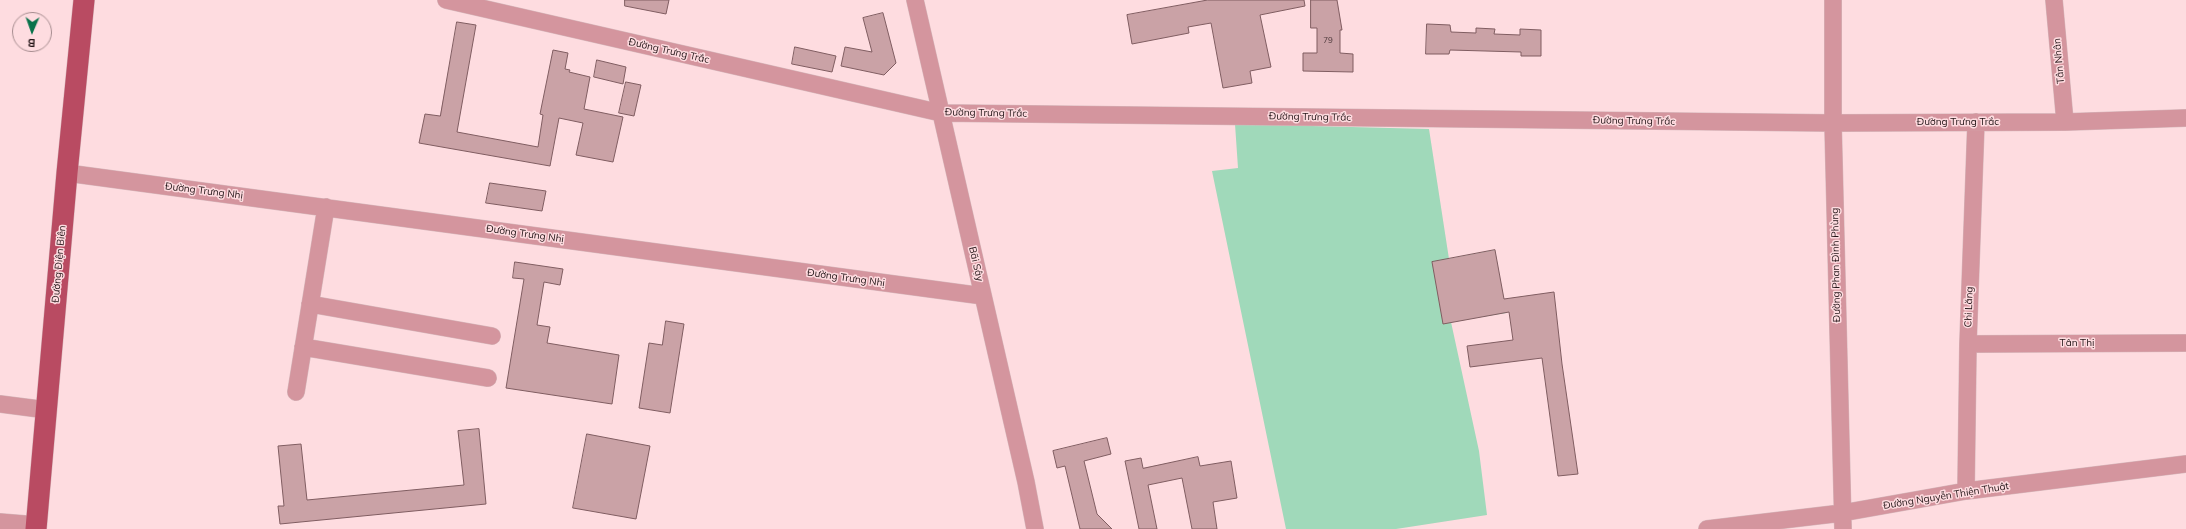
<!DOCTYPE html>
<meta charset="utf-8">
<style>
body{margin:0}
#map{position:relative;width:2186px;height:529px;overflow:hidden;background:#fedce0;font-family:Mulish,sans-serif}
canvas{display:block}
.north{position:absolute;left:12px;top:12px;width:40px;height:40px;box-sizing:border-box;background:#fedce0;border:1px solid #a68c8f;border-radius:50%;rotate:182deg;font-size:11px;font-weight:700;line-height:16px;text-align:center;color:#221416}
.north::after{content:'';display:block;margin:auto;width:14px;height:18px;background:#08724a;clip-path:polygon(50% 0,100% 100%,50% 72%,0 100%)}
</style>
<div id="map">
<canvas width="2186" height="529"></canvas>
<div class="north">B</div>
</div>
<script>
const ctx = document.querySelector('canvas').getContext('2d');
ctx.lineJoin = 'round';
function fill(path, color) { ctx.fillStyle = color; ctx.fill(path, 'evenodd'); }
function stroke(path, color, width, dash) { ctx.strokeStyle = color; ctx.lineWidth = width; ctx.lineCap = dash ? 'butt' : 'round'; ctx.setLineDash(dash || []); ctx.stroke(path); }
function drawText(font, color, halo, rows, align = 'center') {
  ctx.font = font + ' Mulish,sans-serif'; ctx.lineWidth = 3; ctx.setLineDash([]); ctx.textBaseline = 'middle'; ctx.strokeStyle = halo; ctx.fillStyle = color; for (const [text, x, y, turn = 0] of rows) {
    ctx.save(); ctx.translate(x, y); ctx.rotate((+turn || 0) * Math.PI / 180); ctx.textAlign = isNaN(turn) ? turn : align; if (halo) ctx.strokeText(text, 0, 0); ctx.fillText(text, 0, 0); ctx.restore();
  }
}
fill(new Path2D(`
 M1235 124 1429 129 1449 259 1495 250 1506 313 1451 322 1479 451 1487 515 1396 529H1286L1212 171 1238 168Z`), '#a0d9ba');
const building = new Path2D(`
 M625 0H669L666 14 625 6Z
 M1208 0H1304L1305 6 1260 15 1271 67 1250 71 1252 83 1223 88 1211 23 1188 27 1189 33 1132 44 1127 15Z
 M1311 0H1337L1342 30H1340V53L1353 54V72L1303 71V53H1317V28H1311Z
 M883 13 896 63 884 75 841 66 845 47 872 52 863 18Z
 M457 22 476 25 457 132 538 147 543 115 540 114 553 50 568 53 565 69 570 70 569 72 590 77 584 109 623 117 613 162 576 155 583 123 559 118 550 166 419 143 425 114 440 116Z
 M1427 24 1450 25 1451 32 1476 33V28L1495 29 1494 34 1520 35V29L1541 30V56H1521V52L1450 50 1449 54H1426Z
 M795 47 836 56 832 72 792 64Z
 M597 60 626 67 623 84 594 77Z
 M626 82 641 85 634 116 619 113Z
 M490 183 546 191 542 211 486 203Z
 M1495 250 1504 299 1554 292 1562 364 1578 474 1558 476 1542 358 1470 367 1467 346 1513 340 1509 312 1443 324 1432 262Z
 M515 262 563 269 560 285 544 282 537 325 550 327 547 343 619 355 612 404 506 388 524 279 513 278Z
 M666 321 684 324 670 413 639 408 649 343 662 345Z
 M479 429 486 504 280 524 278 506H284L278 446 301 444 307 500 464 485 458 431Z
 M587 434 650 446 636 519 573 508Z
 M1107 438 1111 454 1084 461 1097 514 1112 529H1080L1065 466 1057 468 1053 451Z
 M1198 457 1200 466 1231 461 1237 498 1213 502 1217 529H1192L1182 478 1148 485 1157 529H1139L1125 461 1141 458 1143 468Z`);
fill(building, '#caa2a6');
stroke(building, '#805d61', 1);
const minor = new Path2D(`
 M446 0 941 113 1833 123 2065 122 2186 118
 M915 0 1026 482 1035 529
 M1833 0V123L1843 529
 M2054 0 2065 122
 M67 173 983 296
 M310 304 492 336
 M1968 344 2186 343
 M303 347 488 378
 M296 392 326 207
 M0 404 47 410
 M1966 491 1968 344 1976 122
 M0 522 37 525
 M1707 529 1842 513 1966 491 2186 464`);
const major = new Path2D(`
 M36 529 67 173 84 0`);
stroke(minor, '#d6b8bc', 18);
stroke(major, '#d6b8bc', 22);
stroke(minor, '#d4959e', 17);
stroke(major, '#b94b62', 21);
drawText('8px', '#4c383a', null, [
 ["79",1328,41]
]);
drawText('10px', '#221416', '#fedce0', [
 ["Đường Trưng Trắc",669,51,13],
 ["Tân Nhân",2059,61,-95],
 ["Đường Trưng Trắc",986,113,1],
 ["Đường Trưng Trắc",1310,117,1],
 ["Đường Trưng Trắc",1634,121,1],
 ["Đường Trưng Trắc",1958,122],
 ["Đường Trưng Nhị",204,191,7],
 ["Đường Trưng Nhị",525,234,8],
 ["Đường Điện Biên",59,264,-85],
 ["Bãi Sậy",976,264,77],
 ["Đường Phan Đình Phùng",1836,265,-91],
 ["Đường Trưng Nhị",846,278,8],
 ["Chi Lăng",1969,307,-88],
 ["Tân Thị",2077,343],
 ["Đường Nguyễn Thiện Thuật",1946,496,-9]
]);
</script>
